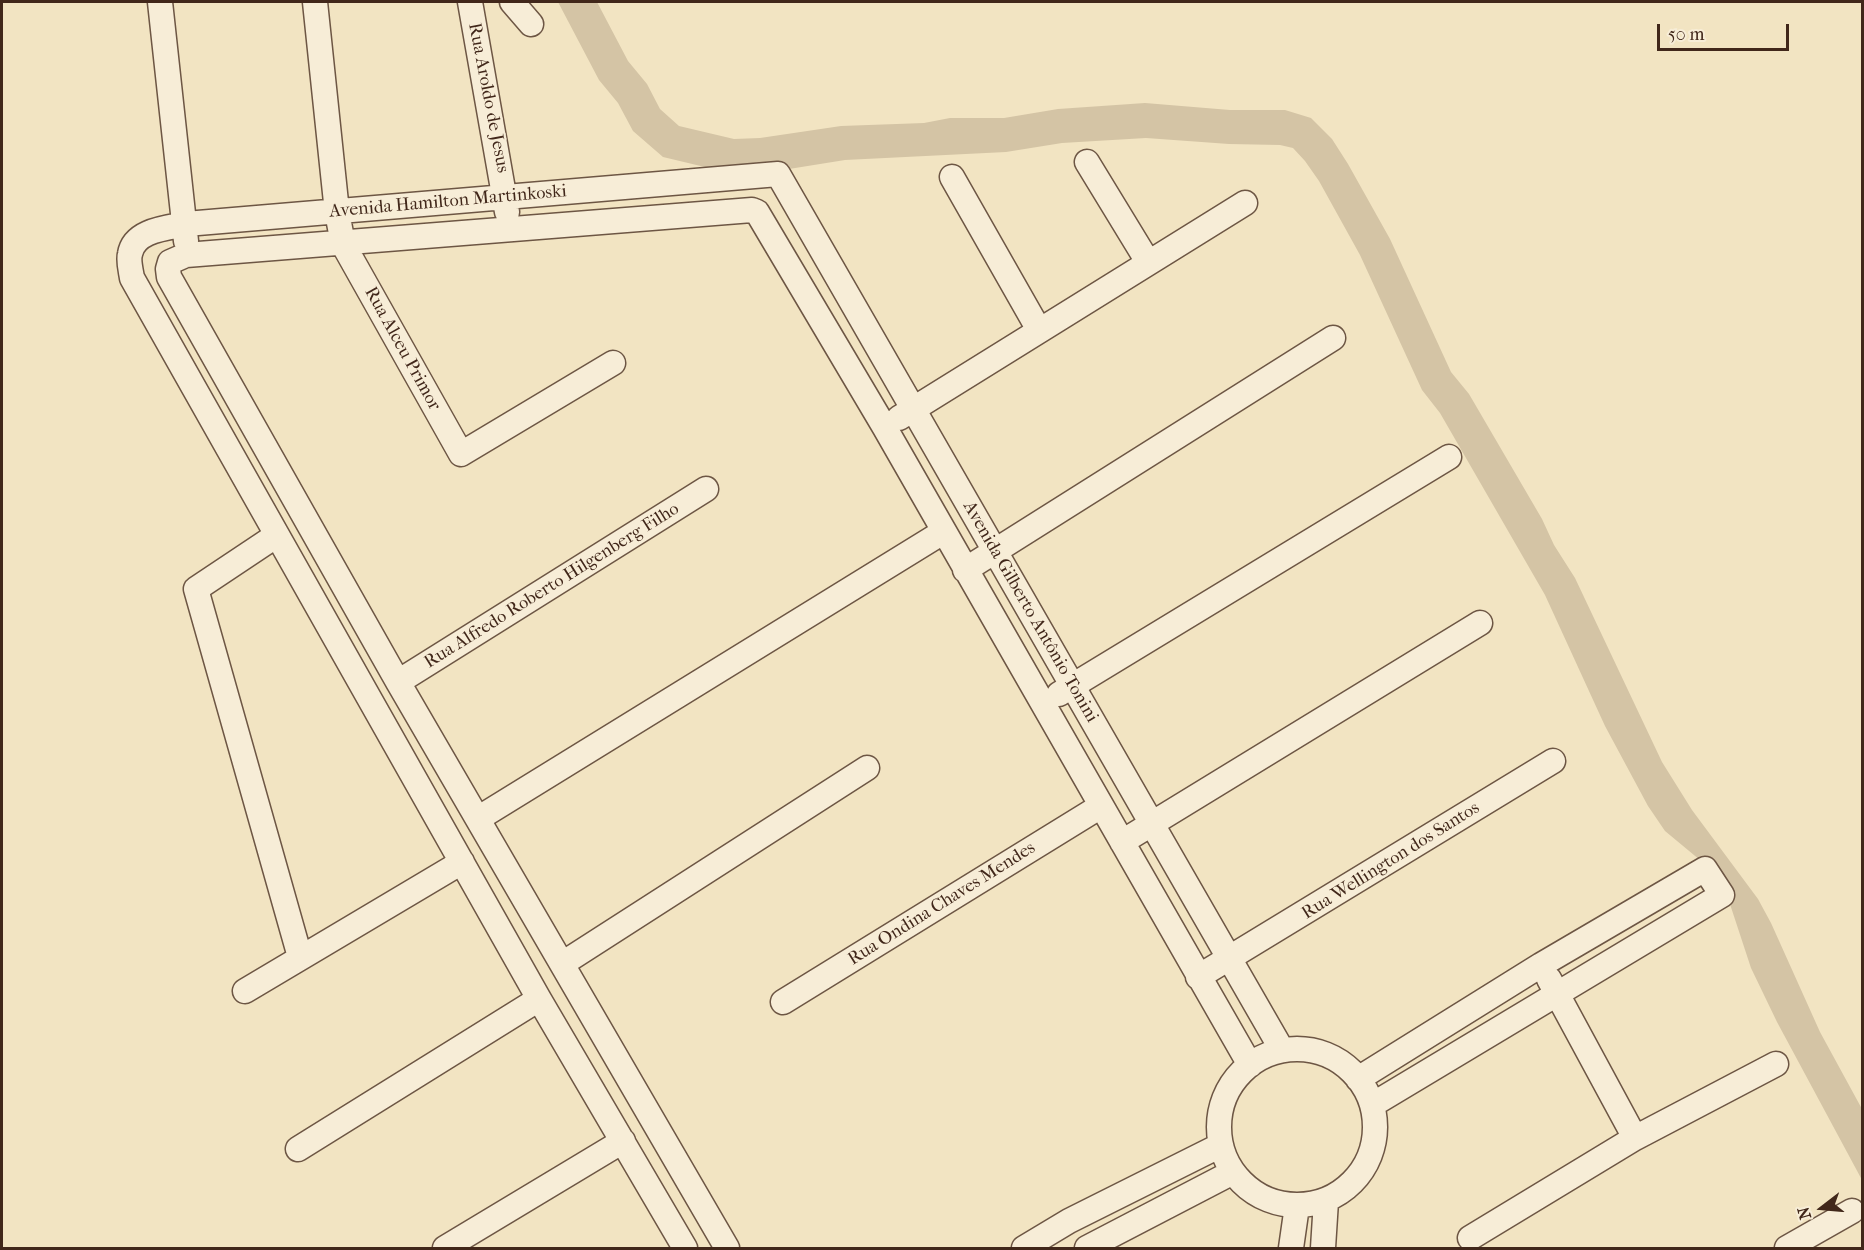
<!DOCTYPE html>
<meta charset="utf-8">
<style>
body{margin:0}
#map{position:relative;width:1864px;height:1250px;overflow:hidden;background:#f2e4c2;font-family:"IM FELL French Canon",serif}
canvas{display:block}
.frame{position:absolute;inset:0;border:3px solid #41271a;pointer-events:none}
.north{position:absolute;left:1792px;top:1178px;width:60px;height:60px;-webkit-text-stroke:4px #f7edd7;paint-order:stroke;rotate:254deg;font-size:16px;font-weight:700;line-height:24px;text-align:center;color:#41271a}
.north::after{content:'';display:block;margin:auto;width:21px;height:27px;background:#41271a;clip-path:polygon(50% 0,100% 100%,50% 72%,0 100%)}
.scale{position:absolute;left:1657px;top:24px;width:132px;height:27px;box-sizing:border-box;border:3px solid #41271a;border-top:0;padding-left:8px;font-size:18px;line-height:21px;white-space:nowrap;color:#41271a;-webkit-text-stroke:4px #f7edd7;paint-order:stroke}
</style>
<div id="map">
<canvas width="1864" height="1250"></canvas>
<div class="frame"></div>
<div class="north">N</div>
<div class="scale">50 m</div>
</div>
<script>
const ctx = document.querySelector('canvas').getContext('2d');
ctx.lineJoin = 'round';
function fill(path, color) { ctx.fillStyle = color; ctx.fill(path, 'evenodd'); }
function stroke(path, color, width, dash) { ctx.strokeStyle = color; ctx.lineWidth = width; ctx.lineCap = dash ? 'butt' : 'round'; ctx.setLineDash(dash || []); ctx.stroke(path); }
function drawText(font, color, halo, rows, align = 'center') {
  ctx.font = font + ' "IM FELL French Canon",serif'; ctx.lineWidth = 4.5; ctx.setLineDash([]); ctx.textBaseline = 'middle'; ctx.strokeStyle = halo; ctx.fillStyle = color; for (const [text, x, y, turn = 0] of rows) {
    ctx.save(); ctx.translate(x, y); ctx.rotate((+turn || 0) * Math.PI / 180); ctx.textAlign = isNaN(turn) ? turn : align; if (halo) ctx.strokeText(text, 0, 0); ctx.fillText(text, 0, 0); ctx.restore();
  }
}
fill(new Path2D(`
 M558 2H597L628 61 647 84 660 109 679 126 734 139 760 138 841 126 924 123 950 118H1004L1058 109 1145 103 1230 110H1285L1311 118 1332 139 1348 164 1390 239 1451 372 1469 394 1542 519 1554 545 1575 578 1662 762 1692 810 1758 899 1771 923 1820 1032 1862 1109V1180L1777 1022 1751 968 1726 892 1706 865 1665 831 1648 806 1605 726 1545 595 1440 413 1422 390 1360 255 1319 181 1305 161 1293 148 1280 145 1229 144 1146 138 1062 143 1006 152 845 160 764 173H730L663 157 633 131 618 103 599 80Z`), '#d4c4a5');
const minor = new Path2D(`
 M160 2 186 241
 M315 2 337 212 343 244 461 454 613 363
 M470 2 507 212
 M512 2 531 24
 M1087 162 1148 262
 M952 177 1039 330
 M899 418 1245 203
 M277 535 196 589 300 957
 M965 570 1333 338
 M398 682 706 489
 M1059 694 1449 457
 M479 818 943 532
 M1122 842 1480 623
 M562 964 867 768
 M1198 977 1553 761
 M1549 979 1635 1138
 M245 991 462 862
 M783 1002 1101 806
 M1219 1127a78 78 0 1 1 156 0a78 78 0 1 1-156 0Z
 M1358 1079 1541 965 1705 869 1722 895 1372 1105
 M298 1149 539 999
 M1470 1238 1635 1138 1776 1064
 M445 1248 623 1141
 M685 1248 539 999 132 278C131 271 128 261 130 254 134 230 167 228 186 224L778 174 1282 1050
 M727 1248 398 682 169 277 168 269 170 262 186 255 752 210 757 212 885 428 1250 1065
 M1024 1248 1069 1221 1221 1145
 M1087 1248 1233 1172
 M1291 1248 1297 1206
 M1323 1248 1326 1201
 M1787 1248 1852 1211`);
stroke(minor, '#6d5644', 27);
stroke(minor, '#f7edd7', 24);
drawText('18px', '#41271a', '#f7edd7', [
 ["Rua Aroldo de Jesus",488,98,79],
 ["Avenida Hamilton Martinkoski",448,202,-5],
 ["Rua Alceu Primor",402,349,61],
 ["Rua Alfredo Roberto Hilgenberg Filho",552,586,-32],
 ["Avenida Gilberto Antônio Tonini",1030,612,60],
 ["Rua Wellington dos Santos",1391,861,-32],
 ["Rua Ondina Chaves Mendes",942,904,-32]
]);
</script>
